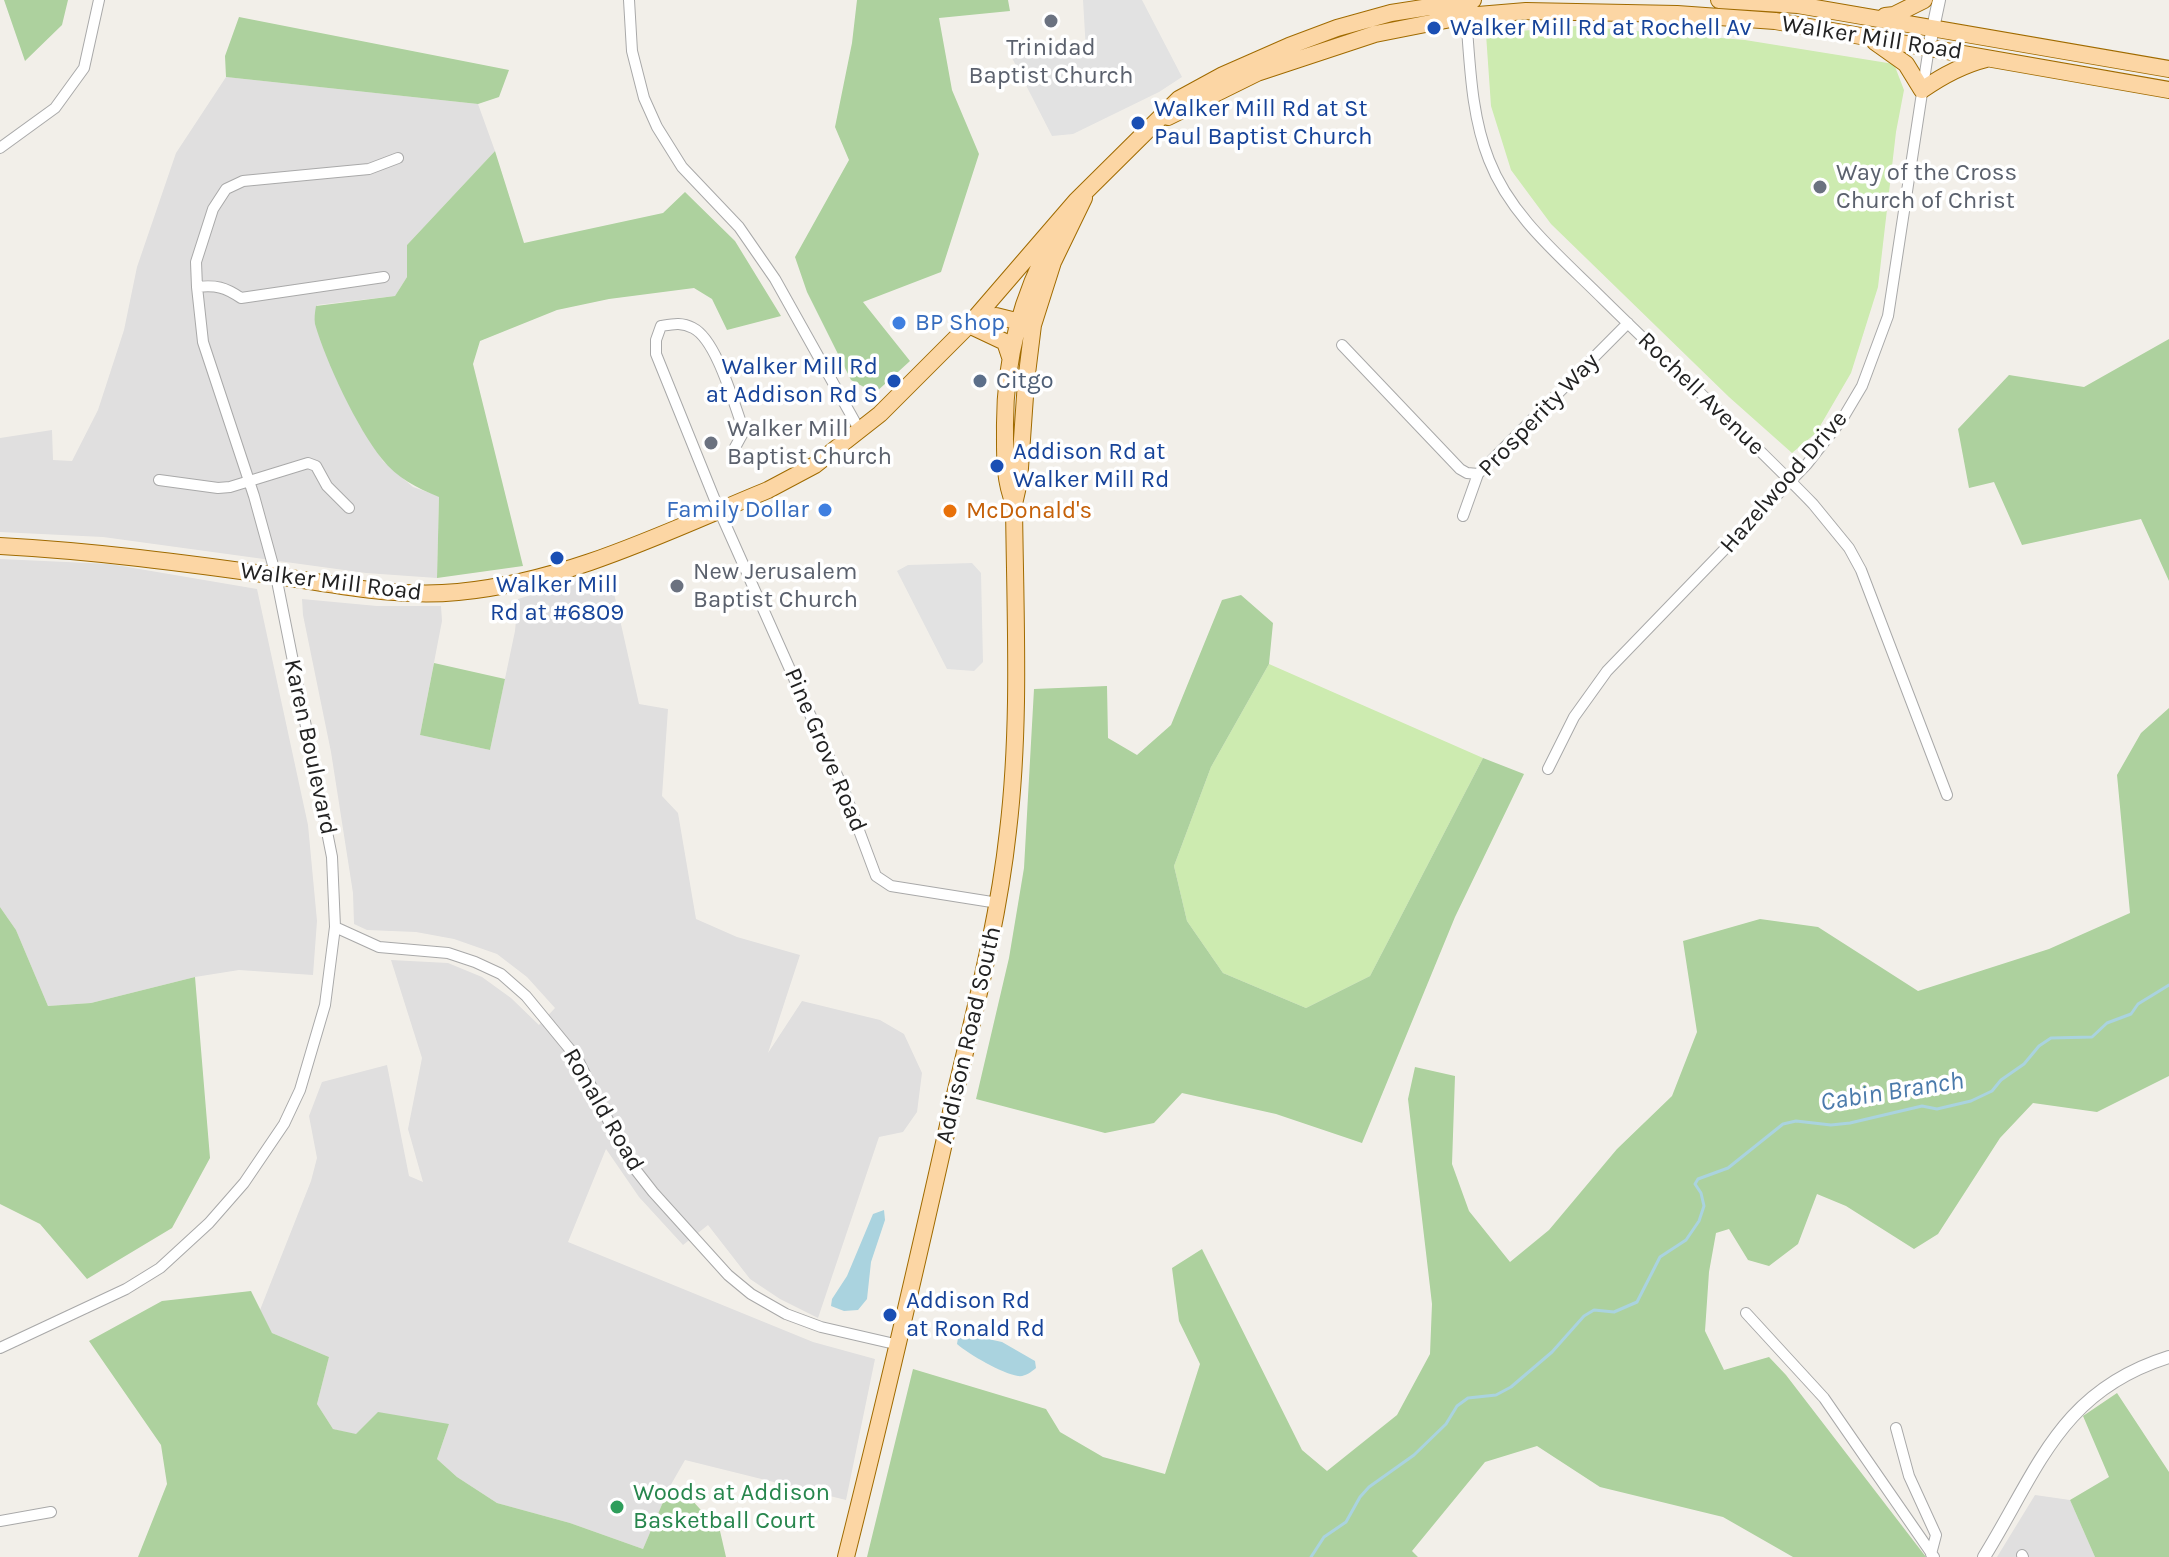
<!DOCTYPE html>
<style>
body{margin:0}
canvas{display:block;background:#f2efe9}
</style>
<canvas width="2169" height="1557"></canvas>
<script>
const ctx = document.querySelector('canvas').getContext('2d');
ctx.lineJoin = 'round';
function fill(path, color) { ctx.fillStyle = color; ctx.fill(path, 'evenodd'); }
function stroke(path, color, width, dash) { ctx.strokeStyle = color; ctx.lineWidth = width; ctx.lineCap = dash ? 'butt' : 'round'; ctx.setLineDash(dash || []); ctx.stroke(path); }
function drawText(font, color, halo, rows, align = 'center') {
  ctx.font = font + ' Karla,sans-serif'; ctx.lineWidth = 7; ctx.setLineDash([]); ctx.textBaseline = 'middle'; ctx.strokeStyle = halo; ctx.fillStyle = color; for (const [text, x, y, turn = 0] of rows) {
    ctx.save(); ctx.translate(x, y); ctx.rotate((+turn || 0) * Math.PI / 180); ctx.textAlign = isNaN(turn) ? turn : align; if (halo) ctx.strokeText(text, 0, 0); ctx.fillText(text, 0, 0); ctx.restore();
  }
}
fill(new Path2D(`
 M226 77 478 104 495 151 407 245V277L395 296 317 305 345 396 360 426 383 461 413 487 439 496 437 578 366 573 103 537 0 532V438L52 430 53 460 72 461 98 410 124 330 137 267 176 153Z
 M0 559 110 564 257 589 308 825 317 921 313 975 239 970 195 977 91 1003 48 1006 16 930 0 907Z
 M609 571 639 704 668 709 662 796 678 813 696 919 737 937 800 955 768 1053 802 1001 880 1020 904 1034 922 1073 917 1112 903 1132 879 1137 818 1318 780 1299 750 1279 708 1225 683 1245 639 1197 606 1149 568 1242 813 1342 875 1359 846 1500 685 1460 669 1488 643 1549 570 1523 497 1503 457 1477 437 1459 449 1424 356 1435 333 1429 317 1404 329 1357 272 1333 260 1310 311 1181 317 1158 309 1116 322 1082 387 1065 409 1176 423 1182 408 1129 422 1058 391 960 448 963 482 977 511 998 539 1025 555 1008 527 977 497 954 454 939 416 932 367 930 354 924 353 893 331 752 303 615 302 599 377 606H441L442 621 420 735 490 750 515 631 518 599Z
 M2035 1495 2070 1500 2095 1557H1997Z`), '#e0dfdf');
fill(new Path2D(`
 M1577 26 1745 40 1894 64 1904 90 1896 132 1878 287 1851 373 1816 433 1792 453 1729 397 1551 224 1511 170 1491 106 1486 34Z
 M1269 664 1483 758 1370 976 1306 1008 1223 973 1187 921 1174 866 1211 767Z`), '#cdebb0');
fill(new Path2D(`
 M4 0H68L62 25 25 61Z
 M857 0H1008L1010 11 939 18 952 90 979 154 941 272 863 302 910 361 875 393 851 380 807 292 795 257 849 160 835 127 852 43Z
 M239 17 509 70 499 97 478 104 226 77 225 56Z
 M495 151 524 243 663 213 685 192 735 241 781 316 727 330 712 299 694 288 609 299 557 310 480 341 473 364 523 566 437 578 439 497C417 488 397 478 382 459 357 428 326 362 315 324 314 318 315 312 316 306L395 296 407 277V245Z
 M2169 339V581L2141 519 2022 545 1994 482 1969 488 1958 429 2009 375 2084 387Z
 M1241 595 1273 623 1269 664 1211 767 1174 866 1187 921 1223 973 1306 1008 1370 976 1483 758 1524 774 1455 917 1362 1143 1276 1114 1182 1093 1154 1123 1105 1133 976 1099 1009 958 1024 868 1034 689 1107 686 1108 738 1137 755 1171 725 1222 600Z
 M434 663 505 679 490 750 420 735Z
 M2169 708V1076L2097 1112 2033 1103 2000 1138 1938 1234 1914 1249 1846 1206 1817 1194 1798 1244 1769 1266 1748 1260 1729 1229 1716 1233 1709 1272 1705 1331 1724 1370 1769 1357 1786 1375 1926 1557H1793L1723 1517 1600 1487 1537 1446 1485 1462 1412 1551 1418 1557H867L913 1369 1046 1409 1060 1432 1103 1457 1165 1474 1200 1364 1179 1321 1172 1268 1202 1249 1302 1450 1327 1471 1397 1415 1430 1354 1432 1304 1408 1099 1415 1067 1455 1076 1452 1164 1469 1211 1510 1262 1549 1230 1617 1149 1672 1096 1697 1032 1683 941 1760 919 1818 927 1918 991 2049 949 2130 913 2117 775 2141 733Z
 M0 907 16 930 48 1006 91 1003 195 977 210 1158 172 1228 87 1279 40 1224 0 1204Z
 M251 1291 272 1333 329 1357 317 1404 333 1429 356 1434 378 1412 449 1424 437 1459 457 1477 497 1503 570 1523 643 1549 669 1488 690 1498 720 1531 726 1557H138L167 1484 161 1445 89 1341 162 1301Z
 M2117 1393 2169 1472V1557H2095L2070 1500 2109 1477 2083 1416Z`), '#add19e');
fill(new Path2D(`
 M1083 0H1142L1182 77 1159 92 1073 134 1052 136 1010 54 1086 51Z
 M972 563 981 573 983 662 974 671 947 669 897 571 908 565Z`), '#e2e2e2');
fill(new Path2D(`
 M884 1210 885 1220 871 1262 867 1299 858 1310 844 1311 831 1306 832 1299 847 1276 873 1214Z
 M965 1334 1002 1342 1035 1361 1036 1368C1031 1372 1025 1377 1018 1376 1001 1373 970 1355 957 1344L958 1338Z`), '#aad3df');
stroke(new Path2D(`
 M1311 1557 1324 1537 1346 1522 1360 1497 1369 1487 1414 1455 1446 1424 1457 1406 1468 1398 1496 1395 1511 1387 1552 1352 1584 1316 1594 1310 1614 1312 1637 1302 1660 1257 1686 1240 1699 1221 1704 1206 1701 1193 1695 1184 1698 1179 1728 1168 1783 1124 1796 1121 1831 1125 1850 1123 1922 1106 1937 1109 1971 1101 1992 1091 2001 1080 2024 1064 2039 1046 2051 1038 2092 1037 2107 1023 2131 1014 2138 1004 2169 985`), '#aad3df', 3);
const minor = new Path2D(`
 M629 0 632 51 644 98 657 127 682 167 739 227 775 279 860 431
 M1466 16C1470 64 1471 115 1489 160 1511 217 1561 257 1604 300 1673 368 1745 434 1813 504L1849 548 1861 570 1947 795
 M0 148 55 108 84 68 99 0
 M197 287C216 285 225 287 241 298L384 277
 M1342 345 1460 469 1467 473 1478 474
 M733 451 744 431C734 405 717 340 693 328 682 322 673 324 661 326L656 340V354L719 510 845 793 876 876 891 886 998 903
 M159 480 218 488 230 487 308 463 316 466 327 486 349 508
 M1463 516 1478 474 1628 323
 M1548 769 1574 717 1607 671 1807 464 1843 418 1862 386 1888 316 1929 47
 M335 927 379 947 448 953 475 962 501 974 526 996 577 1058 628 1160 653 1192 728 1275 751 1294 786 1314 821 1327 899 1345
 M1746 1313 1824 1398 1934 1557
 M0 1348 126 1289 160 1268 209 1223 244 1183 284 1124 300 1090 325 1005 335 927 332 857 276 576 254 496 203 342 197 287 196 262 213 209 226 189 243 181 369 169 398 158
 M1896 1428 1909 1476 1936 1535 1931 1554
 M0 1521 51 1512
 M2022 1555 2023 1557`);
const tertiary = new Path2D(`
 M1929 47 1939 0
 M1984 1557C2039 1468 2060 1391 2169 1357`);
const primary = new Path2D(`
 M1719 0 1798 5 2169 69
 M1885 16 1894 15 1924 0
 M1875 42 1906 64 1922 90C1942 76 1962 65 1986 59
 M1168 117 1257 73 1375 34 1466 16 1526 11 1677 14 1775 21 2169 90
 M973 323 996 316 1028 324
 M969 325 1005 342 1010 357
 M1014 504 1019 482 1026 382 1033 325 1053 262 1084 198
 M0 546C93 551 185 563 277 576 338 585 397 598 458 592 567 582 668 531 768 490L815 465 880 414 969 325 1076 201 1179 99 1223 75 1289 46 1337 28 1391 13 1473 0
 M846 1557C884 1406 919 1255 953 1103 974 1013 998 923 1008 831 1021 722 1015 613 1014 504 1004 479 1005 457 1005 431 1004 362 1020 298 1054 237`);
stroke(minor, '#a9a9a9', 12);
stroke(tertiary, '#a9a9a9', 14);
stroke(primary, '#a06b00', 18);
stroke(minor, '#fff', 10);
stroke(tertiary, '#fff', 12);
stroke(primary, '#fcd6a4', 16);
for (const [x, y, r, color] of [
 [1051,21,8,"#6b7280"],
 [1434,28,8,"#1a4fb4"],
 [1138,123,8,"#1a4fb4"],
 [1820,187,8,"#6b7280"],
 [899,323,8,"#3f7fe0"],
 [894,381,8,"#1a4fb4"],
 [980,381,8,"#5c6f8a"],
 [711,443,8,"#6b7280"],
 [997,466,8,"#1a4fb4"],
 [825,510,8,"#3f7fe0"],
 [950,511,8,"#e8710a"],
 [557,558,8,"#1a4fb4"],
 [677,586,8,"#6b7280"],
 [890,1315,8,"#1a4fb4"],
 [617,1507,8,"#2e9e5b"]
]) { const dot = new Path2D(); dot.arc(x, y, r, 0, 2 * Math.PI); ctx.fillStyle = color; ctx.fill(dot); stroke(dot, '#fff', 3); }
drawText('24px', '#164399', '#fff', [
 ["Walker Mill Rd at Rochell Av",1450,28],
 ["Walker Mill Rd at St",1154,109],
 ["Paul Baptist Church",1154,137],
 ["Walker Mill Rd",878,367,"right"],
 ["at Addison Rd S",878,395,"right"],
 ["Addison Rd at",1013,452],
 ["Walker Mill Rd",1013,480],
 ["Walker Mill",557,585,"center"],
 ["Rd at #6809",557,613,"center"],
 ["Addison Rd",906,1301],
 ["at Ronald Rd",906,1329]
], 'left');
drawText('24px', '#222', '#fff', [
 ["Walker Mill Road",1872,38,9],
 ["Rochell Avenue",1701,394,44],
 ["Prosperity Way",1539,415,-46],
 ["Hazelwood Drive",1784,482,-49],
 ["Walker Mill Road",331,582,7],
 ["Karen Boulevard",310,747,78],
 ["Pine Grove Road",825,750,67],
 ["Addison Road South",969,1035,-77],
 ["Ronald Road",603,1110,60]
]);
drawText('24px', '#5b616d', '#fff', [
 ["Trinidad",1051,48,"center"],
 ["Baptist Church",1051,76,"center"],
 ["Way of the Cross",1836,173],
 ["Church of Christ",1836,201],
 ["Walker Mill",727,429],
 ["Baptist Church",727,457],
 ["New Jerusalem",693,572],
 ["Baptist Church",693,600]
], 'left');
drawText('24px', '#366cbe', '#fff', [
 ["BP Shop",915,323],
 ["Family Dollar",809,510,"right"]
], 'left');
drawText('24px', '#4e5e75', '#fff', [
 ["Citgo",996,381]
], 'left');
drawText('24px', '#c56008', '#fff', [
 ["McDonald's",966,511]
], 'left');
drawText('24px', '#27864d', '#fff', [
 ["Woods at Addison",633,1493],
 ["Basketball Court",633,1521]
], 'left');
drawText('italic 26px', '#4a7aab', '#fff', [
 ["Cabin Branch",1892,1092,-9]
]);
</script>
